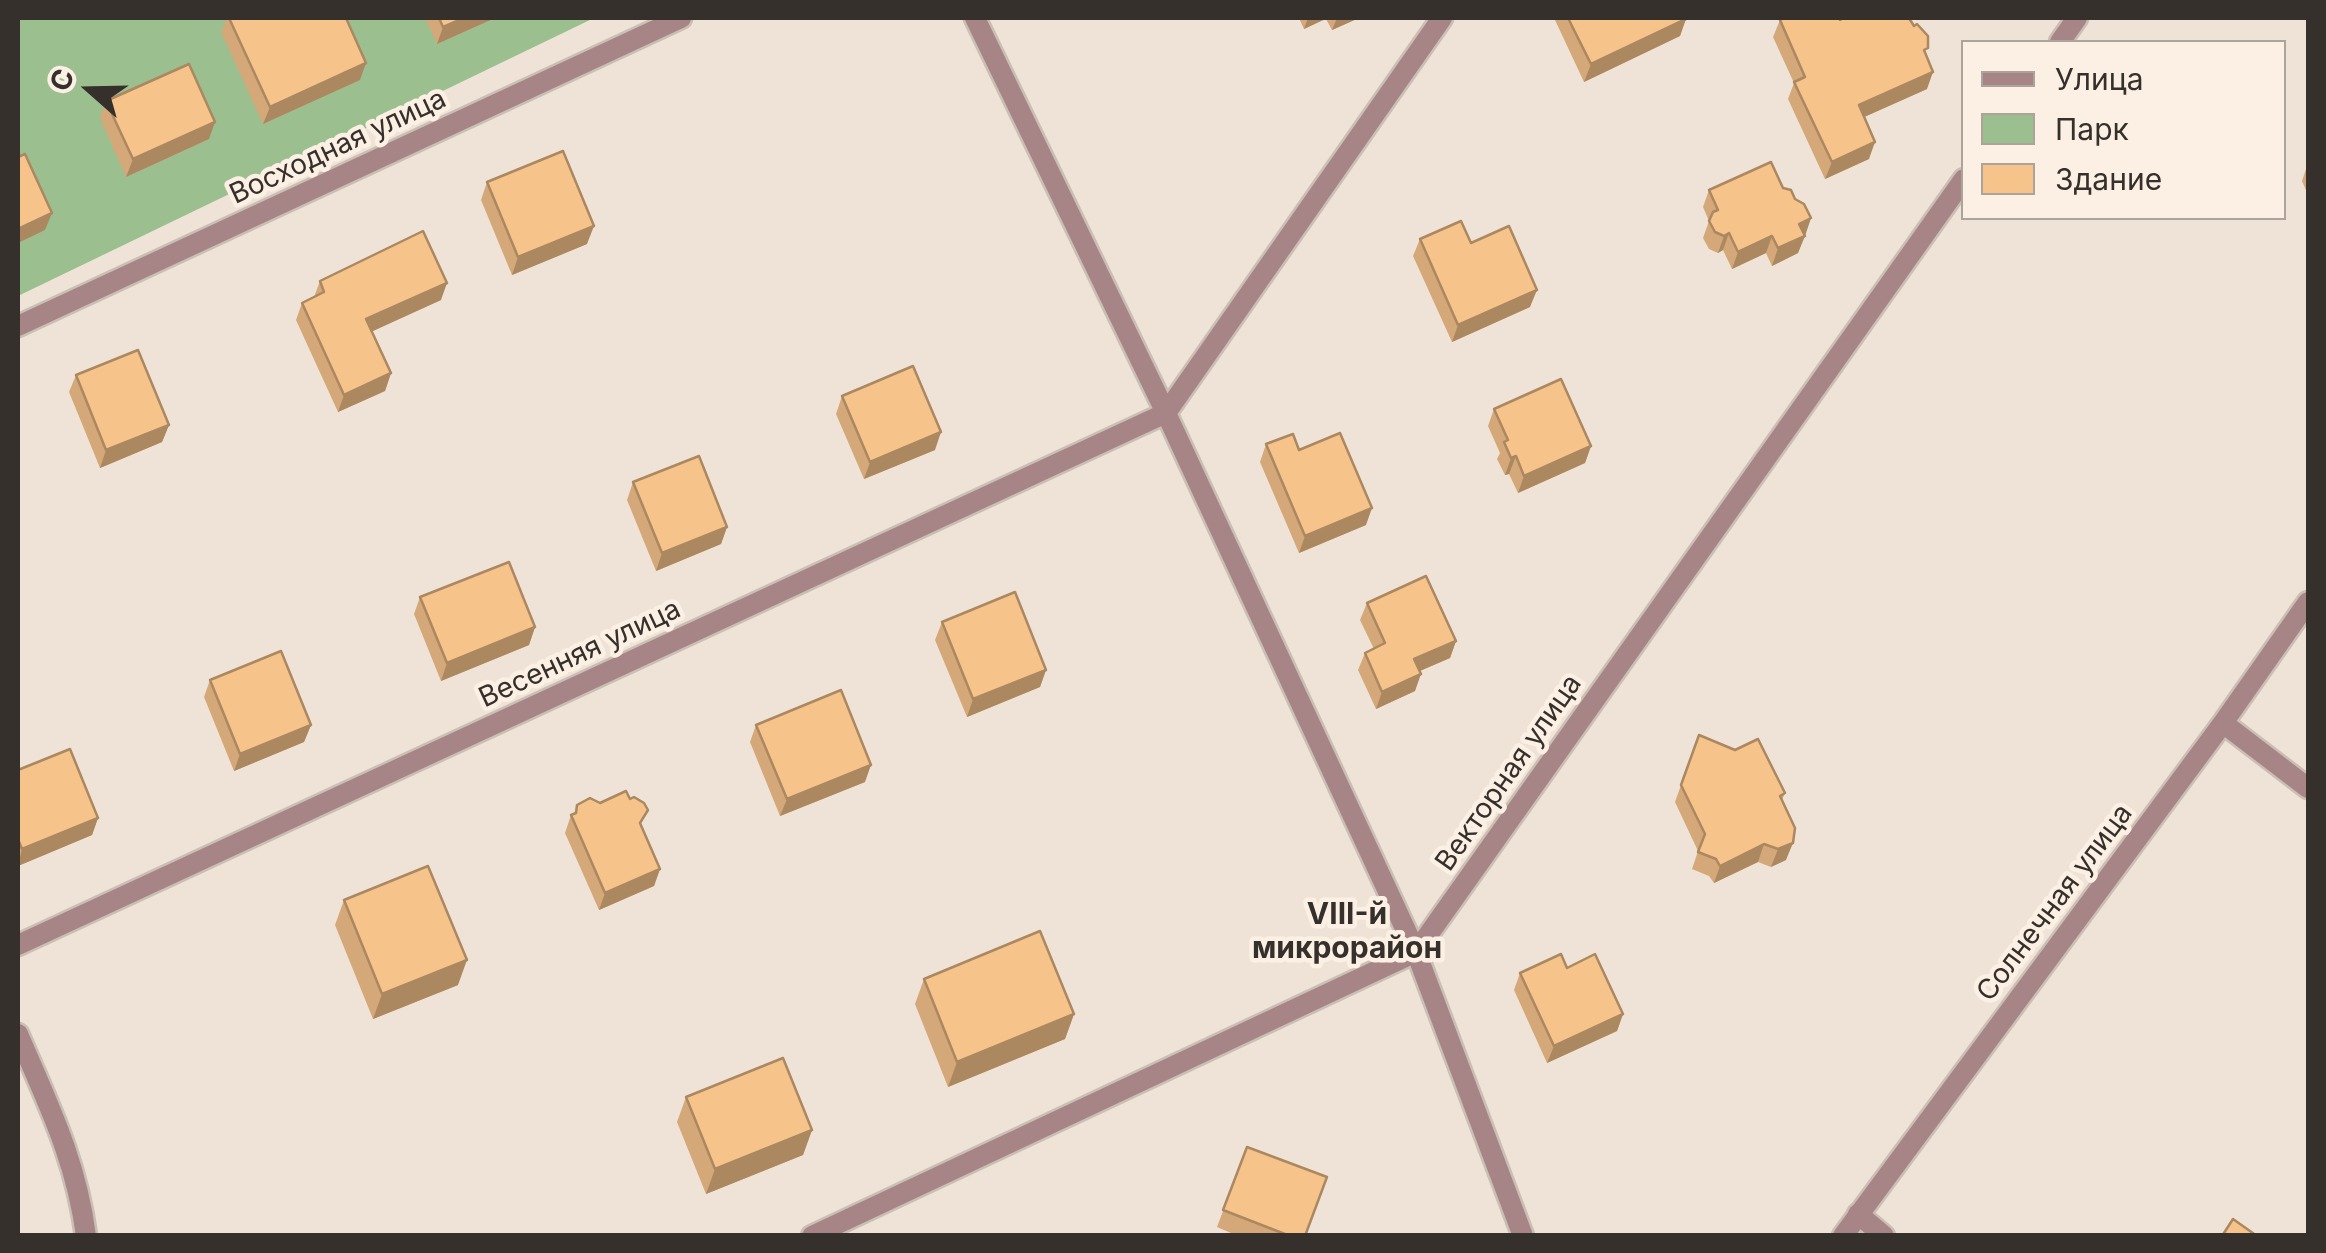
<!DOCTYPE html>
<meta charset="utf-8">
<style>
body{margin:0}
#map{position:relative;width:2326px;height:1253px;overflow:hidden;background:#efe3d7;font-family:Inter,sans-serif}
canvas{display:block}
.frame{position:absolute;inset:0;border:20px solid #35302b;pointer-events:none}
.legend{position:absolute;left:1961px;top:40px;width:325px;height:180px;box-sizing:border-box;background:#fcf0e4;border:2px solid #aca39a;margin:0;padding:12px 18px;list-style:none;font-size:30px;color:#35302b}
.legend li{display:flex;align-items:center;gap:20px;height:50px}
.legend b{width:50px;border:2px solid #aca39a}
.north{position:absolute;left:40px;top:40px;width:100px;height:100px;-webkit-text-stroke:8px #fcf0e4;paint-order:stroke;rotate:290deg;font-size:28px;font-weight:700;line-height:40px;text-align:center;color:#35302b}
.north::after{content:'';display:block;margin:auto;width:35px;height:45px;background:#35302b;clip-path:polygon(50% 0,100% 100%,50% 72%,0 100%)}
</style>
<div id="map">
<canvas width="2326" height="1253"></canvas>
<div class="frame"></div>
<ul class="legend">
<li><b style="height:12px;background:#a78587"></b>Улица</li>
<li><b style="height:28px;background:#9cbf8f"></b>Парк</li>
<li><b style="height:28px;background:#f6c38b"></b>Здание</li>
</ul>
<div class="north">С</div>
</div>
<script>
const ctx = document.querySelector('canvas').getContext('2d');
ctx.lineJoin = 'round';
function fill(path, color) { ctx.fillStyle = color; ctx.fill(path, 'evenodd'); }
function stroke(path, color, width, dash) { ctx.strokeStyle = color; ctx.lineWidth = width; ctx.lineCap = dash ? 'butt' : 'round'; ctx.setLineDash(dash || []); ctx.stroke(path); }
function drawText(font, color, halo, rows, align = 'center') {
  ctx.font = font + ' Inter,sans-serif'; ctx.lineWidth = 9; ctx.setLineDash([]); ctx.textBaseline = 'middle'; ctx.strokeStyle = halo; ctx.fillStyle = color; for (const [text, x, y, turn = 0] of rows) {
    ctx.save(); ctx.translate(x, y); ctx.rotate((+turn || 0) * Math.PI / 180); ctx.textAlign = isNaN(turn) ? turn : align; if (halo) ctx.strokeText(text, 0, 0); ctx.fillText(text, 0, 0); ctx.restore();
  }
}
fill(new Path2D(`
 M18 18H594L18 296Z`), '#9cbf8f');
const service = new Path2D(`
 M1858 1214 1884 1236`);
const minor = new Path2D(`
 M975 18 1166 413 1416 952 1523 1236
 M2060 42 2077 18
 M18 326 681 18
 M2223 723 2308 788
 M18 945 1166 413 1442 18
 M18 1034C48 1104 76 1159 86 1236
 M812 1236 1416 952 1964 179
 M1843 1236 2223 723 2308 602`);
stroke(service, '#cabfb5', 25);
stroke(minor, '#cabfb5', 25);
stroke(service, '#a78587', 20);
stroke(minor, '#a78587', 20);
fill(new Path2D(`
 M227 18H229L360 80 263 124 221 32Z
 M425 18H495L437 44Z
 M1299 18H1359L1332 30 1326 19 1304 29Z
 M1556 18H1686L1680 36 1584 82 1555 20Z
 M1780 20H1840L1926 54 1927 89 1864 117 1869 159 1825 179 1788 99 1794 83 1773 37Z
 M106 101 209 139 126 177 100 118Z
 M2308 163V195L2302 181Z
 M487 182 587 244 512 275 481 200Z
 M1783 188 1795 199 1811 218 1798 253 1772 266 1766 253 1732 269 1723 250 1718 253 1709 249 1703 238 1709 221 1703 207 1709 190Z
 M1420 239 1471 243 1530 307 1452 342 1413 256Z
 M320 281 441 300 372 331 391 373 385 391 338 412 296 320 302 303 314 297Z
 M76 375 169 425 162 442 100 468 69 392Z
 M842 396 935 450 864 479 836 414Z
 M1494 409 1591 446 1585 463 1518 493 1509 474 1505 475 1497 459 1500 453 1488 426Z
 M1266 444 1366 525 1299 553 1260 462Z
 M633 482 727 527 721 544 656 571 627 500Z
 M420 597 535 627 529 645 441 681 414 614Z
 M1367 603 1456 641 1450 658 1420 671 1415 691 1376 709 1358 670 1365 653 1374 649 1360 620Z
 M942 622 1046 670 1040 687 967 717 935 640Z
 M210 680 311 725 304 742 234 771 204 697Z
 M756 725 865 782 780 816 750 742Z
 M1699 735 1785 793 1782 800 1786 860 1771 867 1758 862 1714 883 1709 876 1692 869 1698 851 1675 802Z
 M18 770 98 818 92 835 18 866Z
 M577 805 642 827 660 869 654 886 599 910 565 833 571 815 574 814Z
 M344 900 458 985 373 1019 335 925Z
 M1567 968 1623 1014 1617 1031 1547 1063 1514 990 1520 973Z
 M924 979 1074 1014 1065 1039 948 1087 915 1004Z
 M686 1097 812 1130 803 1155 706 1194 677 1122Z
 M1247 1147 1305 1236H1238L1217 1227Z`), '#d4a878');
fill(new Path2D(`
 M464 18H495L437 44 443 27Z
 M1308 18H1327L1304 29Z
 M1337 18H1359L1332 30Z
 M1686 19 1680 36 1584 82 1591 64Z
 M366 63 360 80 263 124 270 107Z
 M1933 72 1927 89 1853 122 1859 105Z
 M215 122 209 139 126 177 133 159Z
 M1875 142 1869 159 1825 179 1832 162Z
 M52 213 45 230 18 243V229Z
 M1811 218 1805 236 1799 224Z
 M594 226 587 244 512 275 518 257Z
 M1729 233 1723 250 1718 253 1724 236Z
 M1772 236 1766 253 1732 269 1738 252Z
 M1805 236 1798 253 1772 266 1778 248Z
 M447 283 441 300 360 337 366 319Z
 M1537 290 1530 307 1452 342 1458 325Z
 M391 373 385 391 338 412 344 395Z
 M169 425 162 442 100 468 106 450Z
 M941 432 935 450 864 479 870 462Z
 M1591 446 1585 463 1518 493 1524 476Z
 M1516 456 1509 474 1505 475 1511 458Z
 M1372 508 1366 525 1299 553 1305 536Z
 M727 527 721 544 656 571 662 553Z
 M535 627 529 645 441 681 447 663Z
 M1456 641 1450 658 1408 676 1414 659Z
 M1046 670 1040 687 967 717 973 699Z
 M1421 674 1415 691 1376 709 1382 692Z
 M311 725 304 742 234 771 240 754Z
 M871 765 865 782 780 816 787 799Z
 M98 818 92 835 18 866 22 849Z
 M1793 843 1786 860 1771 867 1778 849Z
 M1764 844 1758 862 1714 883 1720 866Z
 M660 869 654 886 599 910 605 893Z
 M467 960 458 985 373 1019 382 994Z
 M1074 1014 1065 1039 948 1087 957 1062Z
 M1623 1014 1617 1031 1547 1063 1554 1046Z
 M812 1130 803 1155 706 1194 715 1169Z`), '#ac8861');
const building = new Path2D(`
 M229 18H346L366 63 270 107Z
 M439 18H464L443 27Z
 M1568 18H1686V19L1591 64Z
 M1784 18H1839L1840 20 1843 18H1909L1914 26 1917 24 1928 36V48L1924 50 1933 72 1859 105 1875 142 1832 162 1794 82 1805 77 1780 20Z
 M189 64 215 122 133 159 106 101Z
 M563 151 594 226 518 257 487 182Z
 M25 154 52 213 18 229V157Z
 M1771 162 1783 188 1791 190 1795 199 1804 204 1811 218 1799 224 1805 236 1778 248 1772 236 1738 252 1729 233 1724 236 1715 232 1709 221 1713 212 1718 210 1709 190Z
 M1461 221 1471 243 1509 226 1537 290 1458 325 1420 239Z
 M423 231 447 283 366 319 391 373 344 395 302 303 324 292 320 281Z
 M138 350 169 425 106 450 76 375Z
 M913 366 941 432 870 462 842 396Z
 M1561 379 1591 446 1524 476 1516 456 1511 458 1504 442 1508 440 1494 409Z
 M1340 433 1372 508 1305 536 1266 444 1293 434 1299 450Z
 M699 456 727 527 662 553 633 482Z
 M509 562 535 627 447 663 420 597Z
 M1426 576 1456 641 1414 659 1421 674 1382 692 1365 653 1385 643 1367 603Z
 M1015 592 1046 670 973 699 942 622Z
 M281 651 311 725 240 754 210 680Z
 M841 690 871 765 787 799 756 725Z
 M1699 735 1735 750 1758 739 1785 793 1780 796 1795 828 1793 843 1778 849 1764 844 1720 866 1716 859 1698 852 1705 834 1681 785Z
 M70 749 98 818 22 849 18 839V770Z
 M626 791 630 799 634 797 644 803 648 810 640 823 660 869 605 893 571 815 576 813 577 805 590 798 600 803Z
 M428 866 467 960 382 994 344 900Z
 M1040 931 1074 1014 957 1062 924 979Z
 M1561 954 1567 968 1595 954 1623 1014 1554 1046 1520 973Z
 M783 1058 812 1130 715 1169 686 1097Z
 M1247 1147 1327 1177 1305 1236H1290L1223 1210Z
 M2233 1219 2257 1236H2222Z`);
fill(building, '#f6c38b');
stroke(building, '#ac8861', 2.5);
drawText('28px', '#35302b', '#fcf0e4', [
 ["Восходная улица",338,147,-25],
 ["Весенняя улица",580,654,-25],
 ["Векторная улица",1509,773,-55],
 ["Солнечная улица",2055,903,-53]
]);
drawText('bold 30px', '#35302b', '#fcf0e4', [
 ["VIII-й",1347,915],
 ["микрорайон",1347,949]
]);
</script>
